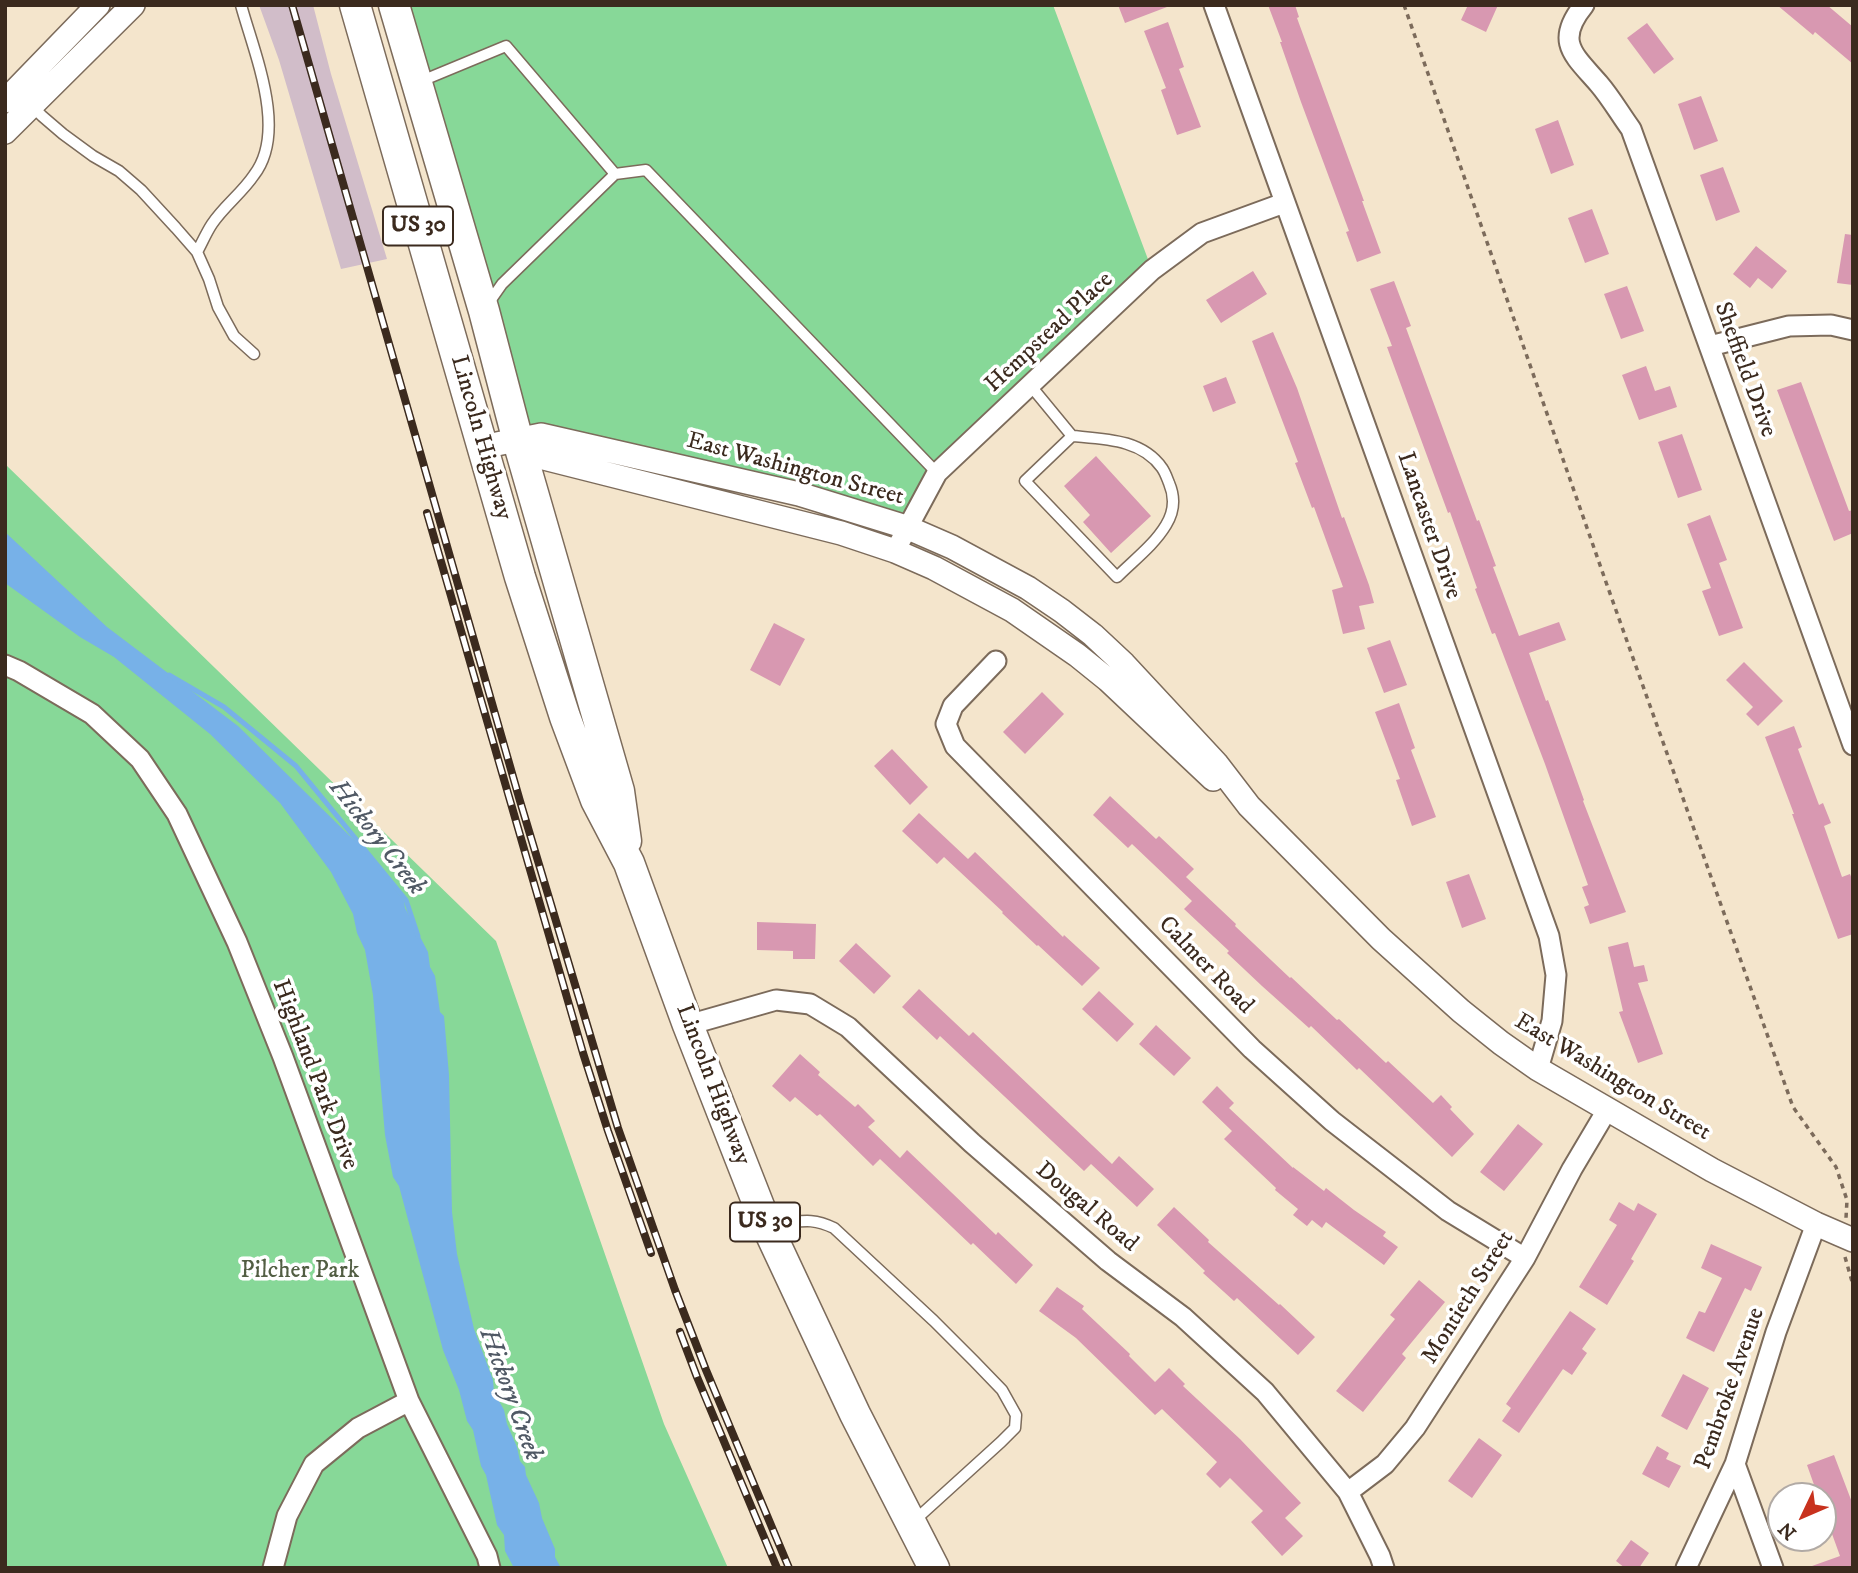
<!DOCTYPE html>
<style>
body{margin:0}
#map{position:relative;width:1858px;height:1573px;overflow:hidden;background:#f4e5cc;font-family:"IM FELL DW Pica",serif}
canvas{display:block}
.frame{position:absolute;inset:0;border:7px solid #3b2a1e;pointer-events:none}
.north{position:absolute;left:1767px;top:1482px;width:70px;height:70px;box-sizing:border-box;background:#fff;border:2px solid #b1aaa5;border-radius:50%;rotate:226deg;font-size:19px;font-weight:700;line-height:28px;text-align:center;color:#3b2a1e}
.north::after{content:'';display:block;margin:auto;width:24px;height:32px;background:#c8321e;clip-path:polygon(50% 0,100% 100%,50% 72%,0 100%)}
</style>
<div id="map">
<canvas width="1858" height="1573"></canvas>
<div class="frame"></div>
<div class="north">N</div>
</div>
<script>
const ctx = document.querySelector('canvas').getContext('2d');
ctx.lineJoin = 'round';
function fill(path, color) { ctx.fillStyle = color; ctx.fill(path, 'evenodd'); }
function stroke(path, color, width, dash) { ctx.strokeStyle = color; ctx.lineWidth = width; ctx.lineCap = dash ? 'butt' : 'round'; ctx.setLineDash(dash || []); ctx.stroke(path); }
function drawText(font, color, halo, rows, align = 'center') {
  ctx.font = font + ' "IM FELL DW Pica",serif'; ctx.lineWidth = 7; ctx.setLineDash([]); ctx.textBaseline = 'middle'; ctx.strokeStyle = halo; ctx.fillStyle = color; for (const [text, x, y, turn = 0] of rows) {
    ctx.save(); ctx.translate(x, y); ctx.rotate((+turn || 0) * Math.PI / 180); ctx.textAlign = isNaN(turn) ? turn : align; if (halo) ctx.strokeText(text, 0, 0); ctx.fillText(text, 0, 0); ctx.restore();
  }
}
fill(new Path2D(`
 M259 5H313L331 74 387 259 341 269 279 60Z`), '#d1bdc9');
fill(new Path2D(`
 M401 5H1053L1149 262 928 471 902 514 526 433Z
 M5 464 496 941 664 1424 728 1568H5Z`), '#87d898');
fill(new Path2D(`
 M5 532 107 627 238 726 361 847 404 901 405 908 428 952 430 967 435 976 440 1012 444 1016 449 1075 452 1212 457 1254 474 1329 493 1380 494 1392 504 1410 507 1424 517 1447 520 1461 525 1467 526 1475 539 1503 542 1518 555 1549V1557L561 1568H514L505 1551 504 1535 497 1525 486 1475 481 1466 473 1430 467 1421 459 1390 443 1350 399 1186 393 1177 385 1135 373 995 365 950 357 933 353 914 331 872 280 803 210 734 114 657 80 637 5 583Z`), '#77b1e8');
stroke(new Path2D(`
 M169 675 224 707 296 766 406 900 418 936`), '#77b1e8', 5);
fill(new Path2D(`
 M1118 5H1167V7L1125 23Z
 M1268 5H1295L1299 17 1297 18 1364 201H1362L1381 253 1357 262 1346 232 1349 231 1301 102 1280 42H1282Z
 M1468 5H1498L1486 32 1461 20Z
 M1777 5H1827L1853 27V64L1815 32 1813 35Z
 M1168 22 1184 67 1179 69 1201 127 1177 135 1161 90 1166 88 1144 31Z
 M1647 23 1674 59 1654 74 1627 38Z
 M1701 96 1718 141 1694 150 1678 104Z
 M1558 120 1574 165 1551 174 1535 129Z
 M1723 167 1740 212 1716 221 1700 175Z
 M1592 209 1609 254 1585 263 1568 218Z
 M1845 234 1853 235V285L1837 283Z
 M1756 246 1787 271 1772 289 1758 278 1750 288 1733 274Z
 M1253 271 1267 294 1221 323 1206 300Z
 M1394 281 1411 326 1406 328 1477 521 1479 520 1496 566 1493 567 1519 636 1559 622 1566 640 1529 653 1546 701 1548 700 1584 800 1583 801 1626 912 1590 924 1584 907 1589 905 1582 887 1588 885 1545 764 1495 633 1492 634 1475 589 1477 588 1450 512 1448 513 1387 347 1392 346 1370 289Z
 M1627 286 1644 331 1621 339 1604 294Z
 M1273 332 1297 388 1342 518 1344 517 1369 585 1374 603 1359 606 1365 629 1343 634 1332 590 1343 587 1314 507 1312 508 1295 463 1298 462 1252 341Z
 M1646 366 1655 391 1670 386 1677 407 1639 420 1622 375Z
 M1226 377 1236 403 1213 412 1203 386Z
 M1801 382 1849 511 1853 510V533L1834 541 1777 390Z
 M1682 434 1702 490 1678 498 1658 442Z
 M1096 456 1151 516 1111 553 1083 522 1090 515 1064 486Z
 M1710 515 1727 560 1719 563 1743 628 1719 636 1702 591 1711 588 1687 524Z
 M774 623 805 639 780 686 750 670Z
 M1390 640 1407 685 1384 693 1367 648Z
 M1744 662 1783 701 1758 726 1746 714 1753 707 1726 680Z
 M1042 692 1064 714 1025 754 1003 732Z
 M1399 703 1415 748 1411 750 1436 817 1412 826 1396 780 1400 779 1375 712Z
 M1794 726 1802 747 1798 749 1819 805 1823 803 1831 823 1824 826 1842 877 1850 874 1853 882V934L1838 939 1792 814H1794L1765 737Z
 M892 749 928 787 910 805 874 766Z
 M1110 796 1156 839 1159 836 1194 869 1186 877 1236 924 1235 926 1290 978 1291 977 1337 1020 1339 1019 1386 1063 1388 1061 1433 1103 1441 1095 1452 1107 1450 1109 1474 1134 1452 1157 1359 1068 1357 1070 1311 1026 1309 1028 1262 986 1227 953 1229 951 1184 909 1192 901 1132 844 1128 848 1093 815Z
 M919 813 968 859 975 852 1063 937 1064 935 1100 968 1082 986 1038 945 1037 946 1002 913 1003 912 944 857 937 864 902 831Z
 M1469 874 1486 919 1462 928 1446 882Z
 M757 922 816 924 815 959H793V951L757 950Z
 M1628 942 1634 967 1644 965 1648 981 1638 983 1663 1054 1638 1063 1619 1012 1623 1011 1608 947Z
 M856 943 891 976 874 994 839 961Z
 M919 989 969 1036 973 1032 1112 1164 1119 1156 1154 1189 1137 1207 1091 1164 1084 1171 940 1036 937 1040 902 1007Z
 M1099 991 1134 1024 1117 1042 1082 1009Z
 M1156 1025 1191 1058 1174 1076 1139 1044Z
 M800 1054 820 1072 818 1075 855 1107 858 1104 875 1121 868 1127 900 1158 907 1150 996 1235 998 1232 1033 1265 1016 1284 973 1243 971 1245 880 1159 873 1166 820 1114 817 1116 795 1097 790 1102 772 1086Z
 M1217 1086 1234 1103 1229 1108 1293 1168V1167L1324 1191 1326 1188 1354 1210 1386 1232 1383 1236 1398 1247 1384 1265 1326 1222 1322 1228 1312 1220 1307 1226 1293 1215 1298 1209 1275 1190 1276 1188 1224 1139 1232 1131 1202 1102Z
 M1518 1124 1543 1144 1504 1191 1480 1172Z
 M1619 1202 1634 1211 1638 1203 1657 1214 1631 1259 1634 1261 1607 1305 1579 1287 1617 1225 1609 1220Z
 M1174 1207 1209 1240 1208 1242 1279 1305 1280 1304 1315 1337 1298 1355 1237 1298 1234 1301 1203 1273 1205 1271 1157 1225Z
 M1711 1244 1762 1267 1751 1291 1745 1288 1714 1352 1686 1338 1699 1311 1705 1313 1722 1278 1701 1268Z
 M1419 1280 1445 1302 1402 1354 1406 1358 1363 1412 1336 1391 1395 1319 1390 1315Z
 M1057 1287 1084 1306 1082 1309 1130 1354 1129 1356 1155 1382 1169 1368 1185 1384 1183 1386 1240 1439 1301 1503 1285 1518 1303 1536 1282 1556 1251 1522 1263 1511 1230 1478 1220 1488 1206 1474 1217 1462 1162 1409 1155 1415 1076 1338 1039 1311Z
 M1570 1311 1596 1329 1582 1349 1587 1353 1572 1375 1563 1369 1519 1433 1502 1421 1511 1408 1506 1404Z
 M1683 1374 1709 1388 1687 1430 1661 1416Z
 M1479 1438 1502 1455 1472 1498 1448 1481Z
 M1657 1446 1669 1453 1666 1459 1681 1466 1669 1488 1642 1474Z
 M1834 1455 1853 1505V1568H1812V1566L1840 1556 1823 1509V1496H1818L1807 1465Z
 M1631 1540 1649 1553 1639 1568H1625L1616 1561Z`), '#d898b1');
const service = new Path2D(`
 M419 82 506 46 615 174
 M32 106 42 116 63 134 93 156 119 171 141 190 176 228 197 252 209 279 218 307 234 336 254 354
 M197 252C202 243 206 233 212 224 224 206 242 193 254 175 288 131 254 53 241 5
 M488 304 502 284 615 174 646 170 937 473
 M1030 385 1072 436 1025 481 1117 577C1134 560 1154 545 1166 525 1174 512 1175 497 1169 483 1167 478 1165 472 1162 468 1142 439 1104 439 1072 436
 M770 1224C797 1224 807 1215 834 1228L934 1321 974 1361 1002 1390 1016 1415 1015 1428 1001 1442 914 1521`);
const minor = new Path2D(`
 M1214 5 1549 936 1556 975 1552 1021 1538 1069
 M1584 5C1554 42 1574 55 1599 84 1611 98 1620 114 1631 129L1853 745
 M1710 346 1789 326 1831 325 1853 330
 M895 551 937 473 1152 270 1202 233 1284 203
 M996 661 953 706 946 724 955 746 1252 1049 1332 1121 1448 1211 1525 1258
 M5 665 19 671 92 714 140 759 177 814 237 942 283 1057 409 1401 487 1556 490 1568
 M688 1025 776 1000 810 1004 848 1027 972 1143 1108 1261 1183 1317 1265 1392 1348 1492 1380 1556 1384 1568
 M1735 1464 1773 1568
 M1348 1492 1385 1464 1415 1428 1525 1258 1572 1169 1607 1110
 M273 1568 287 1516 314 1464 358 1428 409 1401
 M1686 1568 1735 1464 1776 1332 1816 1224`);
const tertiary = new Path2D(`
 M5 101 98 5
 M5 132 133 5
 M518 441 536 456 841 533 895 551 934 568 1012 610 1077 655 1108 680 1213 779
 M482 447 541 435 799 494 906 527 952 547 1028 588 1062 611 1093 635 1124 664 1216 763 1249 806 1381 939 1461 1011 1501 1043 1538 1069 1712 1170 1816 1224 1853 1240`);
const primary = new Path2D(`
 M355 5 520 577 565 717 596 800 629 863 688 1025 766 1224 855 1414 934 1568
 M394 5 484 311 518 441 619 791 626 841`);
stroke(service, '#7c6b5b', 13);
stroke(minor, '#7c6b5b', 23);
stroke(tertiary, '#7c6b5b', 26);
stroke(primary, '#7c6b5b', 33);
stroke(new Path2D(`
 M1404 5 1607 585 1793 1107 1836 1167 1847 1200 1846 1218
 M1845 1257 1853 1285`), '#7c6b5b', 3.5, [5, 5]);
stroke(service, '#fff', 10);
stroke(minor, '#fff', 19);
stroke(tertiary, '#fff', 23);
stroke(primary, '#fff', 30);
const rail = new Path2D(`
 M292 5 520 801 618 1128 675 1290 706 1370 789 1568
 M427 513 583 1053 608 1131 651 1253
 M680 1332 697 1377 777 1568`);
stroke(rail, '#3b2a1e', 8);
stroke(rail, '#fff', 5, [16]);
for (const [x, y, w] of [
 [418,226,70],
 [765,1222,70]
]) { const box = new Path2D(); box.roundRect(x - w / 2, y - 19.5, w, 39, 5); ctx.fillStyle = '#fff'; ctx.fill(box); stroke(box, '#3b2a1e', 2); }
drawText('bold 23px', '#3b2a1e', null, [
 ["US 30",418,226],
 ["US 30",765,1222]
]);
drawText('24px', '#3b2a1e', '#fff', [
 ["Hempstead Place",1050,333,-43],
 ["Sheffield Drive",1744,370,70],
 ["Lincoln Highway",480,438,74],
 ["East Washington Street",795,470,15],
 ["Lancaster Drive",1428,526,71],
 ["Calmer Road",1205,966,46],
 ["Highland Park Drive",314,1075,69],
 ["East Washington Street",1612,1078,31],
 ["Lincoln Highway",712,1085,69],
 ["Dougal Road",1086,1208,40],
 ["Montieth Street",1469,1298,-58],
 ["Pembroke Avenue",1731,1389,-71]
]);
drawText('24px', '#525e43', '#fff', [
 ["Pilcher Park",300,1272]
]);
drawText('italic 26px', '#505965', '#fff', [
 ["Hickory Creek",376,838,52],
 ["Hickory Creek",509,1395,70]
]);
</script>
